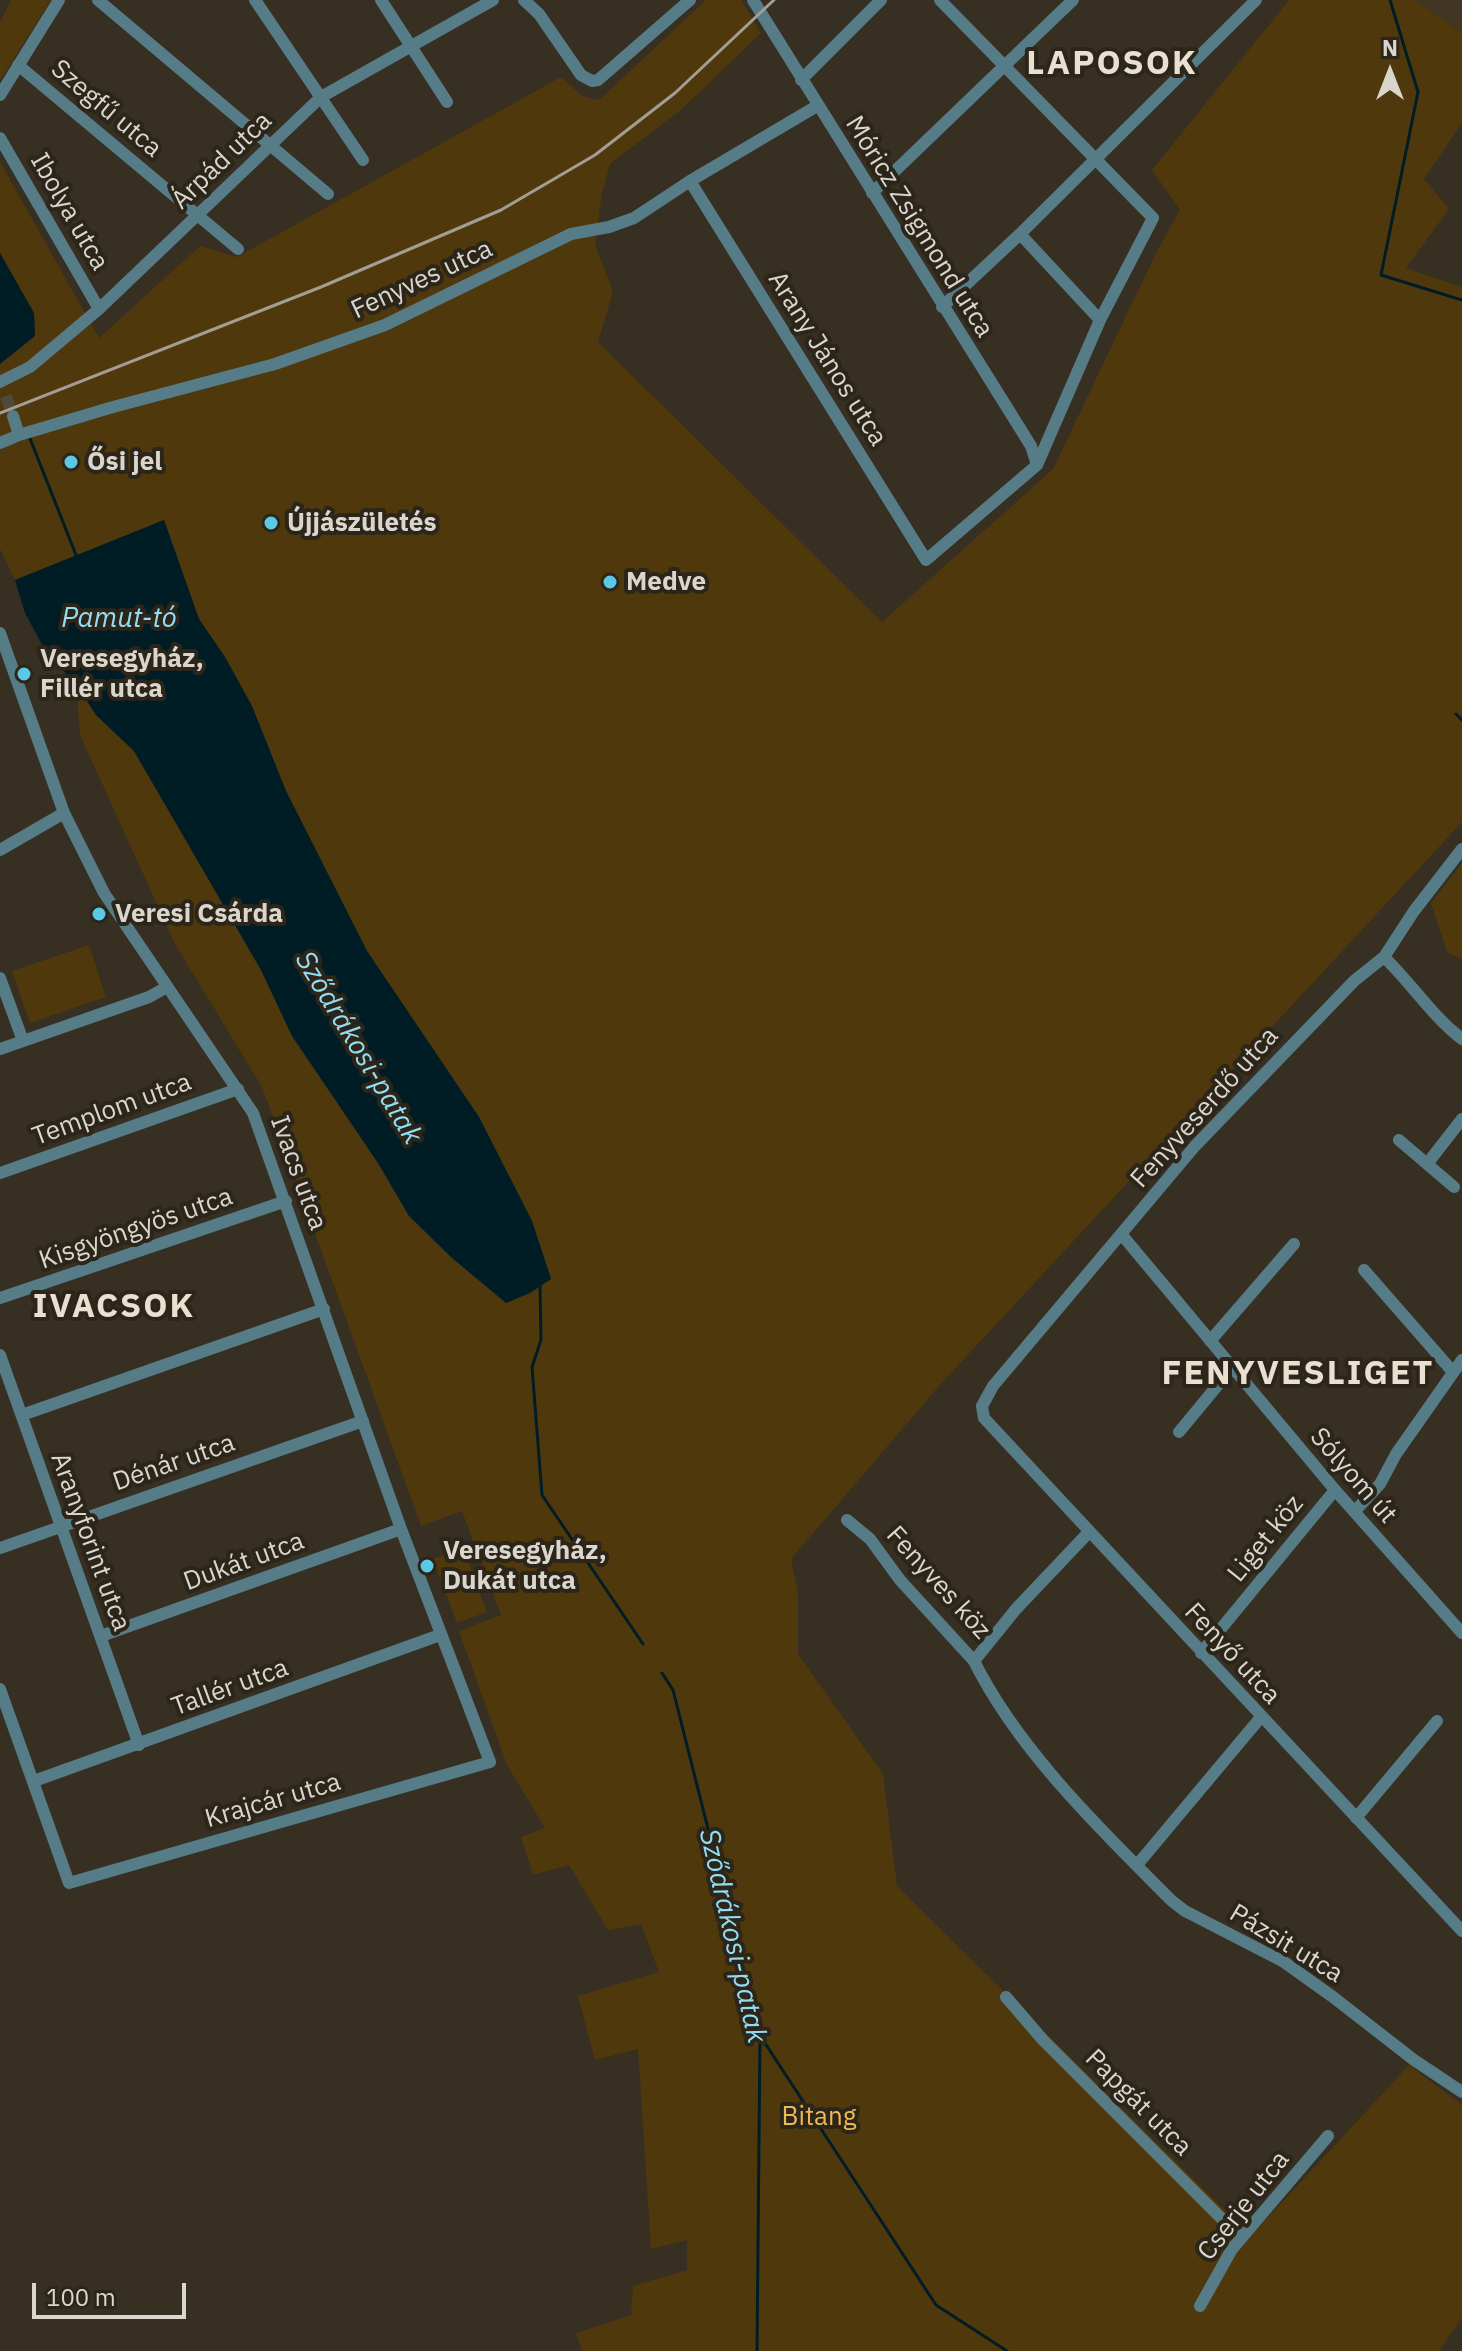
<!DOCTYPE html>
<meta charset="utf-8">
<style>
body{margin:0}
#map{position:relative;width:1462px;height:2351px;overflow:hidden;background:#362f22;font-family:"IBM Plex Sans",sans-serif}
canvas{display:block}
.north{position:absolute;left:1350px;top:32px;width:80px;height:80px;-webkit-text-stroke:6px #2c2519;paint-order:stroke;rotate:0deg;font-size:22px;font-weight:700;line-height:32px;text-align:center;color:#dad6ce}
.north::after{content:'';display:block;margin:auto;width:28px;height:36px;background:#dad6ce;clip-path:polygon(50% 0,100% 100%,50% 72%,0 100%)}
.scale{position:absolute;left:32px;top:2283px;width:154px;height:36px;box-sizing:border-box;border:4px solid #dad6ce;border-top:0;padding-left:10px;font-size:24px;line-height:28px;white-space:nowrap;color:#dad6ce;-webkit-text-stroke:6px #2c2519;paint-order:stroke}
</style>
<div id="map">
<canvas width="1462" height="2351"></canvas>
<div class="north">N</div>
<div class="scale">100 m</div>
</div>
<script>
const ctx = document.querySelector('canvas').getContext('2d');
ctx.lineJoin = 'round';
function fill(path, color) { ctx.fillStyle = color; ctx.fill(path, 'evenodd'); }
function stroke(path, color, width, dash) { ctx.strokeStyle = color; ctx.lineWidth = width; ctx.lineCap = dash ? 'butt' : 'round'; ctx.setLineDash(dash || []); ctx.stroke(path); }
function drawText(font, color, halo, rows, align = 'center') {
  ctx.font = font + ' "IBM Plex Sans",sans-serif'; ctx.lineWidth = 8; ctx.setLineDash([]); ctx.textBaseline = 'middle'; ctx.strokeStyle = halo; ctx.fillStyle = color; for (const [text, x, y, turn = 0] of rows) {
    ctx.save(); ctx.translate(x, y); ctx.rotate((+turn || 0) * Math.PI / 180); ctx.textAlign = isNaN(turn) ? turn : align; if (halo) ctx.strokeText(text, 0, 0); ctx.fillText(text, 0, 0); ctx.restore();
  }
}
fill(new Path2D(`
 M1415 0H1462V32Z`), '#403623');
fill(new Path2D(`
 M11 0H51L0 80V22Z
 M706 0H741L761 33 683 108 610 164 602 193 595 244 613 292 598 342 882 622 1053 469 1157 251 1180 210 1152 170 1289 0H1415L1462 32V123L1424 179 1449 209 1406 268 1462 287V822L939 1386 791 1559 798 1593V1654L883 1774 897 1886 1251 2236 1409 2065 1462 2105V2318L1439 2351H582L576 2333 631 2315 633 2286 687 2270V2240L651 2249 638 2049 595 2060 578 1996 659 1972 641 1924 608 1930 569 1865 533 1875 521 1837 545 1828 507 1765 459 1631 501 1615 462 1511 421 1526 262 1087 175 944 80 735 76 684 96 715 134 751 261 970 292 1036 378 1163 409 1216 551 1279 532 1221 479 1117 367 951 286 791 252 706 225 657 199 619 164 520 15 580 0 549V364L35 335 34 313 0 253V162L99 338 200 246 237 257 561 77 582 96 599 100Z
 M1462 863V959L1447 952 1431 903Z
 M89 945 106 997 30 1023 12 971Z
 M463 1548 487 1612 457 1623 433 1559Z`), '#4f390c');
fill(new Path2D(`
 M0 253 34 313 35 336 0 364Z
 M164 520 199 619 225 657 252 706 286 791 367 951 479 1117 532 1221 551 1279 530 1293 506 1303 452 1258 409 1216 378 1163 292 1036 261 970 134 751 96 715 76 684 46 652 25 613 15 580Z`), '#001c25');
stroke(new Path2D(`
 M1390 0 1418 92 1381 275 1462 300
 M29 436 76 555
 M1456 714 1462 720
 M540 1284 541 1340 532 1367 542 1495 643 1644
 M662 1673 673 1690 760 2035 757 2351
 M761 2037 936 2305 1007 2351`), '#001c25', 3);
stroke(new Path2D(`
 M6 396 13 416`), '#4f483c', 12, [12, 6]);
stroke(new Path2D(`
 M98 0 328 194
 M255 0 363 160
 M381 0 447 102
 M524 0 539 14 581 75 592 81 598 80 690 0
 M753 0 1031 446 1037 465
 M18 65 238 249
 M801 80 881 0
 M0 95 59 0
 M0 138 99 309
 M690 181 926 560 1037 465 1100 320 1153 218 940 0
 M872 193 1073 0
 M1020 234 1100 320
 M942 307 1020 234 1256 0
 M0 382 30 367 99 309 321 97 493 0
 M13 416 19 435
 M0 443 19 435 113 407 275 364 385 325 571 234 609 227 634 218 690 181 817 106
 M0 633 64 813 104 893 253 1113 401 1529 490 1762 69 1883 0 1689
 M1462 849 1414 911 1384 957 1354 981 1195 1146 993 1386 982 1406 984 1418 1462 1931
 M0 850 64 813
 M1384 957C1411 983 1432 1016 1462 1039
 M0 978 23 1041
 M0 1049 149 997 167 987
 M1399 1140 1454 1187
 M1427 1164 1462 1119
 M0 1173 238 1089
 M1122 1235 1335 1490 1462 1633
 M1364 1270 1453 1372
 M0 1298 286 1201
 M1210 1341 1294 1244
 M0 1355 139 1745
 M22 1415 324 1309
 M1179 1432 1232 1368
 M1355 1511 1380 1484 1396 1454 1462 1360
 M847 1520 870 1539 900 1580 974 1661 1016 1609 1089 1532
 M0 1548 363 1421
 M101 1636 401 1529
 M1201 1653 1335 1490
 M974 1661C1018 1750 1102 1831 1172 1901L1185 1911 1284 1962 1333 1997 1414 2060 1462 2092
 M34 1781 440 1635
 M1356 1818 1437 1721
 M1137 1865 1261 1717
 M1006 1997 1043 2040 1241 2238
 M1200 2306 1232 2249 1328 2136`), '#567c88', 12);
stroke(new Path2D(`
 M0 413 321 287 501 210 595 155 675 93 774 0`), '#a39e94', 3);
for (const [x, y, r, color] of [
 [71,462,8,"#5bc8e6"],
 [271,523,8,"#5bc8e6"],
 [610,582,8,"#5bc8e6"],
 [24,674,8,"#5bc8e6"],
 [99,914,8,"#5bc8e6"],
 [427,1566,8,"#5bc8e6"]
]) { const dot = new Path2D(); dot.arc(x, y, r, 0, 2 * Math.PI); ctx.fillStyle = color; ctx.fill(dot); stroke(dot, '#2c2519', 3); }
drawText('26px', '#dad6ce', '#2c2519', [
 ["Szegfű utca",106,109,40],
 ["Árpád utca",222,161,-44],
 ["Ibolya utca",69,212,60],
 ["Móricz Zsigmond utca",919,227,58],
 ["Fenyves utca",422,280,-25],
 ["Arany János utca",827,359,58],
 ["Fenyveserdő utca",1205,1108,-48],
 ["Templom utca",112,1110,-20],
 ["Ivacs utca",298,1173,70],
 ["Kisgyöngyös utca",136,1229,-19],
 ["Dénár utca",174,1463,-19],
 ["Sólyom út",1353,1476,49],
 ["Liget köz",1266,1539,-51],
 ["Aranyforint utca",90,1542,70],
 ["Dukát utca",244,1562,-20],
 ["Fenyves köz",938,1583,48],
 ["Fenyő utca",1232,1654,47],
 ["Tallér utca",230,1688,-20],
 ["Krajcár utca",273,1801,-16],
 ["Pázsit utca",1286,1944,31],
 ["Papgát utca",1138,2103,45],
 ["Cserje utca",1244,2206,-52]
]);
drawText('bold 26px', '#dad6ce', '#2c2519', [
 ["Ősi jel",87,462],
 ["Újjászületés",287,523],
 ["Medve",626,582],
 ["Veresegyház,",40,659],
 ["Fillér utca",40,689],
 ["Veresi Csárda",115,914],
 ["Veresegyház,",443,1551],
 ["Dukát utca",443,1581]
], 'left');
drawText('26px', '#eeb953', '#2c2519', [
 ["Bitang",819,2117]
]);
drawText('italic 28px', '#93ddf4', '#2c2519', [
 ["Pamut-tó",119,619],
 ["Sződrákosi-patak",358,1048,59],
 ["Sződrákosi-patak",732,1936,77]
]);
ctx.letterSpacing = '2px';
drawText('bold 34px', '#e9e0d0', '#2c2519', [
 ["LAPOSOK",1112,64],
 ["IVACSOK",114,1307],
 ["FENYVESLIGET",1298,1374]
]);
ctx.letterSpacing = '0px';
</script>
